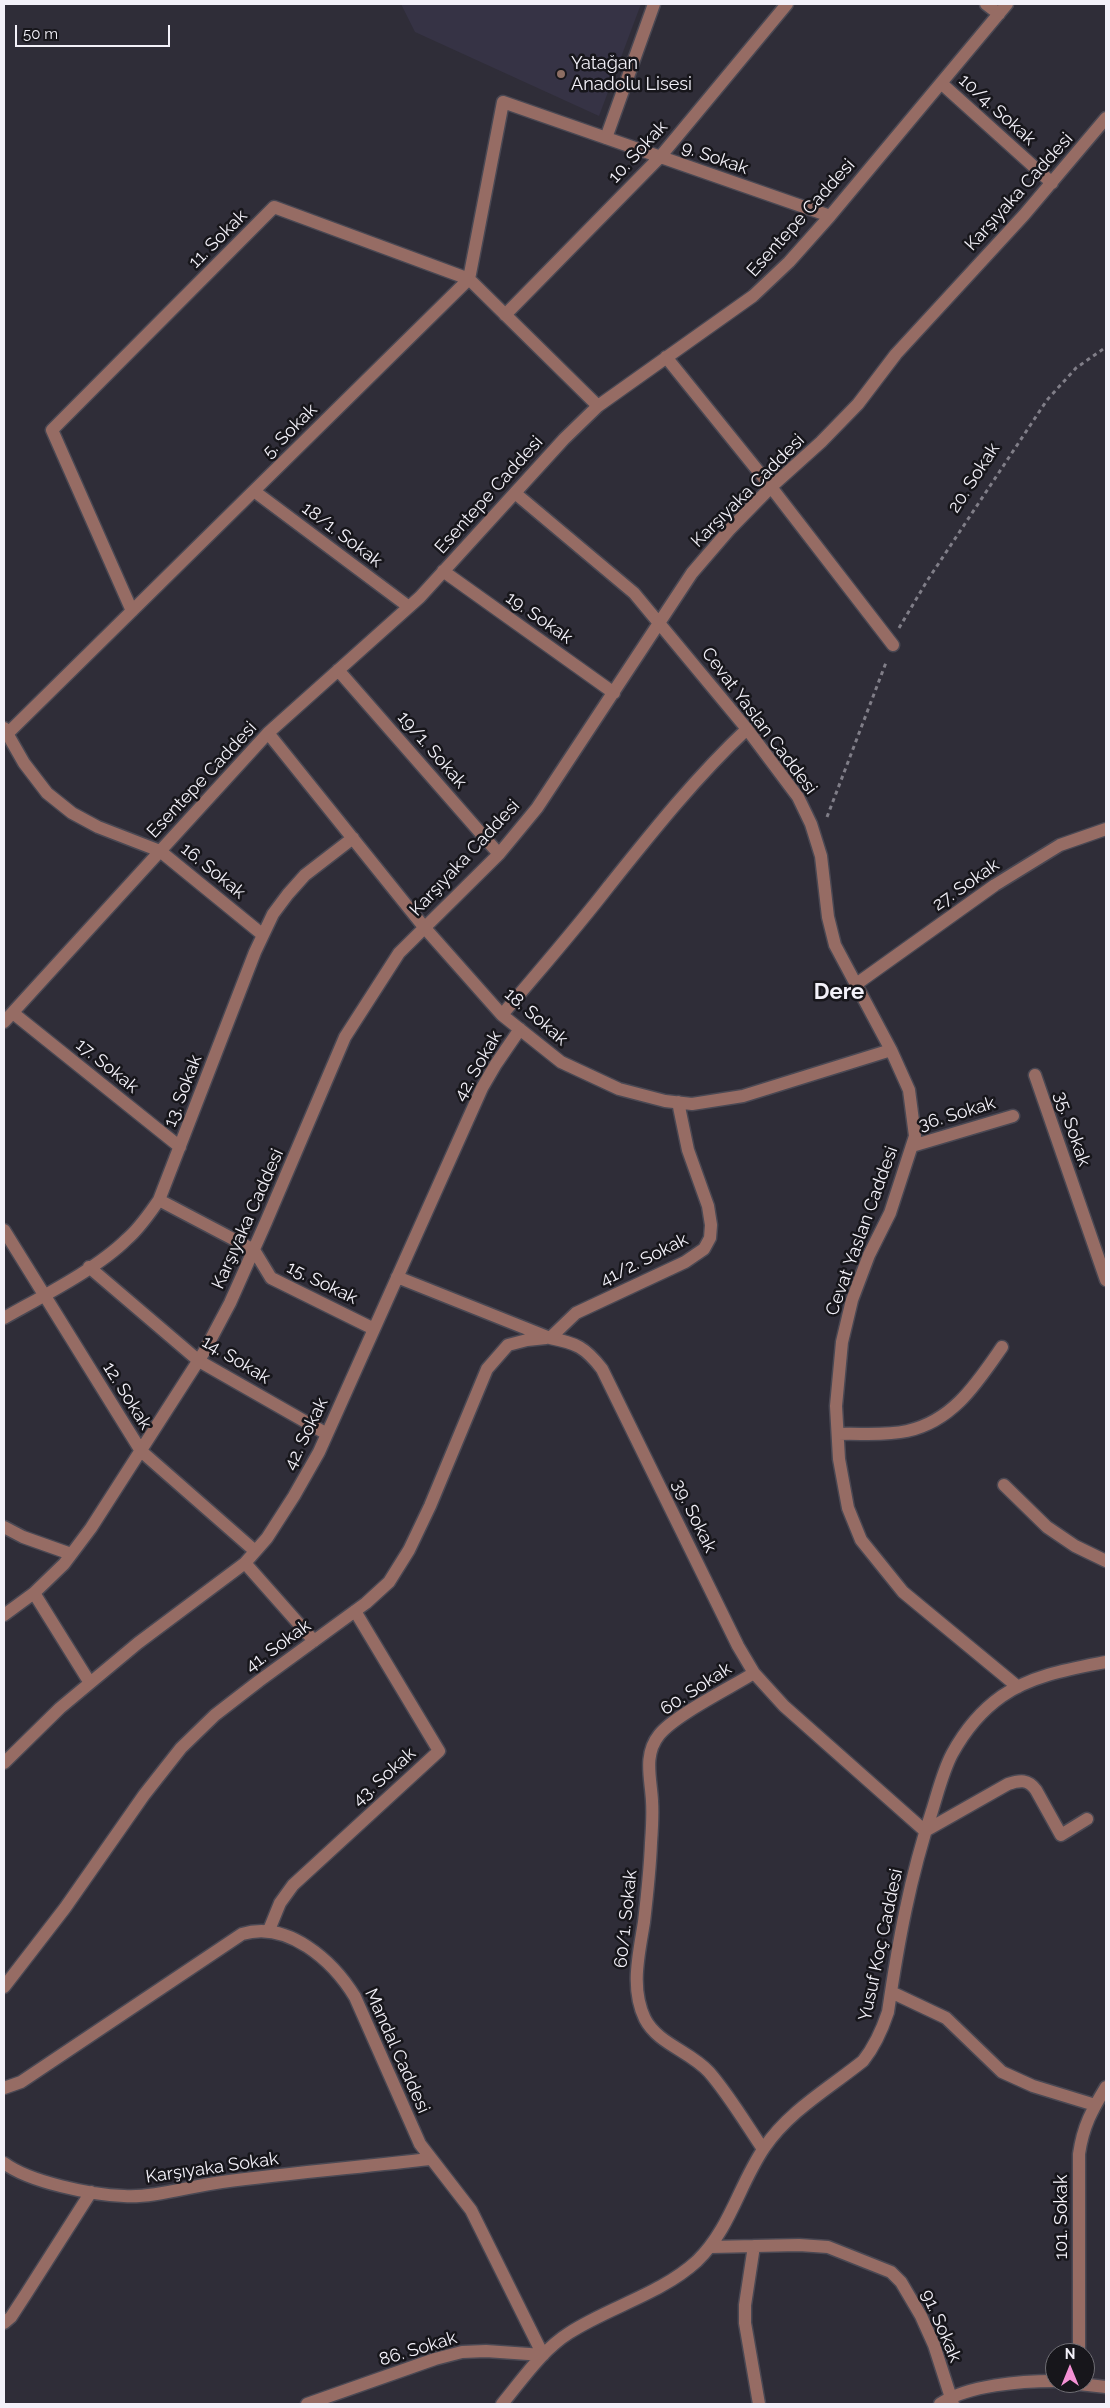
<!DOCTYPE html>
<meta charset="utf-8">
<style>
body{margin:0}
#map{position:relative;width:1110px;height:2408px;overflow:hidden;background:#2f2d38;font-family:Raleway,sans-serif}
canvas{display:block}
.frame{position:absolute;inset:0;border:5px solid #f3f1f9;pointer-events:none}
.north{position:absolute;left:1045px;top:2343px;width:50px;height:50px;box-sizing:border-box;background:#17161b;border:1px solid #6f6e74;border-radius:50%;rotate:0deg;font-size:14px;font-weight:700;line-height:20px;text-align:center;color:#f3f1f9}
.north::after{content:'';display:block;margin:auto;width:18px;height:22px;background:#f491d4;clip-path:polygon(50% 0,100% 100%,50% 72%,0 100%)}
.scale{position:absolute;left:15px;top:25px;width:155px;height:22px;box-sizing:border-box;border:2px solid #f3f1f9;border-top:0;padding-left:6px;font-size:15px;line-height:18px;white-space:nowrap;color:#f3f1f9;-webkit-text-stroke:4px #17161b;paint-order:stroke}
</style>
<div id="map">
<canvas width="1110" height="2408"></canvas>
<div class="frame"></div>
<div class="north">N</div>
<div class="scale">50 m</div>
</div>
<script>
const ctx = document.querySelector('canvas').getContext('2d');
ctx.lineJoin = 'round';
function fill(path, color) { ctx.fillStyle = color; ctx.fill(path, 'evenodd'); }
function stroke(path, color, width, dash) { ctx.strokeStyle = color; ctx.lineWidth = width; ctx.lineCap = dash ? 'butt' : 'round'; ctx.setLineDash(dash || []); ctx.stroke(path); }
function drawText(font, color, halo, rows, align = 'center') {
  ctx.font = font + ' Raleway,sans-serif'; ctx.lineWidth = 5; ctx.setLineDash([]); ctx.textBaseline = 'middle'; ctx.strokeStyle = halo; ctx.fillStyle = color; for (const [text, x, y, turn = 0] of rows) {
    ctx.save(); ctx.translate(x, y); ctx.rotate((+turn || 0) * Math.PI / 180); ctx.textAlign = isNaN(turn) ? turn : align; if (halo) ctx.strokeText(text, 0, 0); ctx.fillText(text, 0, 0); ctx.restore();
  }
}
fill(new Path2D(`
 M401 4H641L599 116 415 32Z`), '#363345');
const minor = new Path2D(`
 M986 4 999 14
 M941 83 1052 183
 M606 138 654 4
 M505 315 660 157 787 4
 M666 357 771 487 893 645
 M254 491 409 607
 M515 493 634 593 747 729 798 797 811 824 821 856 828 917 835 945 891 1050 909 1090 915 1136 890 1213 869 1255 852 1300 842 1342 836 1406 839 1459 848 1508 861 1540 903 1592 1018 1687
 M443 571 614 693
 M132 611 52 430 274 207 469 279 598 406
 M338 670 499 854
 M4 728 24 763 47 793 72 813 98 827 160 851 263 935
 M268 733 424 927 502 1015 561 1062 619 1089 665 1101 692 1104 743 1096 891 1050
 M6 735 469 279 503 102 830 216
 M855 985 995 885 1060 845 1106 829
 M13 1013 180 1147
 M502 1015C538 972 575 930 609 886 653 831 696 777 747 729
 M4 1022 268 733 420 597 564 439 598 406 753 296 789 262 830 216 1007 4
 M1035 1075 1106 1280
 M912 1146 1013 1116
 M159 1200 254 1250 271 1278 374 1329
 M4 1230 141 1451 255 1551
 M89 1267 199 1361 327 1434
 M397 1277 550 1338C576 1343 585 1347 602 1369L738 1646 754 1673 784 1706 925 1831 1008 1784C1020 1780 1028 1779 1036 1790L1061 1835 1087 1819
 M4 1318C41 1297 97 1269 127 1239 140 1228 149 1214 159 1200L255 952 273 914 288 894 305 875 353 838
 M550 1338 576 1313 685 1262 704 1249 710 1238 711 1225 708 1206 688 1150 678 1102
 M838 1434C860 1433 885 1436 907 1431 953 1421 977 1383 1002 1347
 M1004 1485 1047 1527 1075 1546 1106 1561
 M4 1527 23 1537 71 1554
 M245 1563 314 1641
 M34 1593 90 1683
 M4 1615 34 1593 64 1564 91 1528 204 1352 230 1303 266 1222 345 1037 399 953 499 854 537 808 692 573 729 530 771 487 821 442 858 404 896 354 1024 215 1106 118
 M754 1673C730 1688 675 1715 659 1735 643 1755 651 1779 652 1801 653 1815 652 1829 651 1843 650 1869 647 1896 644 1922 639 1954 630 1988 645 2019 658 2044 690 2051 709 2072 729 2095 746 2124 763 2149
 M4 1763 60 1708 138 1643 245 1563 267 1538 294 1496 319 1452 482 1088 496 1064 520 1029
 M269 1930 280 1903 293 1885 439 1751 355 1611
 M4 1987 65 1908 144 1795 181 1748 215 1715 259 1681 366 1603 389 1582 409 1550 430 1506 487 1369 508 1345 527 1340 546 1338
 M891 1992 946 2018 1002 2072 1033 2086 1095 2105
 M4 2088 21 2082 242 1934C288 1920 333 1961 355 1997L420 2144 471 2210 543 2355
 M4 2163C29 2182 92 2195 124 2196 154 2198 191 2186 222 2182 291 2173 361 2167 430 2159
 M754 2246 745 2305V2323L759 2404
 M711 2247 799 2245 828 2247 891 2272 901 2282 921 2316 934 2345 953 2404
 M4 2323 11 2317 26 2294 91 2192
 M1079 2353V2154C1083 2126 1092 2110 1106 2087
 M1070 2383 1106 2387
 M307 2404 435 2359 462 2352 486 2351 543 2355
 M502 2404C522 2380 542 2350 569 2333 609 2307 661 2294 697 2261 730 2229 739 2185 764 2148 789 2111 828 2089 863 2061 875 2046 882 2030 888 2012 898 1943 910 1877 932 1811 938 1792 943 1771 952 1754 964 1732 982 1710 1002 1696 1033 1675 1070 1669 1106 1662
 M940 2404C967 2385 1022 2381 1055 2381`);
stroke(minor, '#4a4853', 15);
stroke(new Path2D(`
 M899 628 927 581 1047 400 1076 368 1106 347
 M827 817 887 660`), '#807e88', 3, [4, 4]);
stroke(minor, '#966c64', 12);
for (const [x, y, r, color] of [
 [561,74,5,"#8d6e63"]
]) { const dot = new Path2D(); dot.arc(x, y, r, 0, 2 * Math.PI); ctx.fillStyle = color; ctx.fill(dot); stroke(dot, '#17161b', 2); }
drawText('18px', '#f3f1f9', '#17161b', [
 ["Yatağan",571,64],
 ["Anadolu Lisesi",571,85]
], 'left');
drawText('18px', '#f3f1f9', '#17161b', [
 ["10/4. Sokak",997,110,42],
 ["10. Sokak",638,152,-47],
 ["9. Sokak",715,158,19],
 ["Karşıyaka Caddesi",1019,192,-48],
 ["Esentepe Caddesi",801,218,-48],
 ["11. Sokak",218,239,-45],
 ["5. Sokak",290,431,-45],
 ["20. Sokak",974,478,-57],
 ["Karşıyaka Caddesi",748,491,-45],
 ["Esentepe Caddesi",489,495,-48],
 ["18/1. Sokak",342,535,37],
 ["19. Sokak",539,618,35],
 ["Cevat Yaslan Caddesi",759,721,53],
 ["19/1. Sokak",432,750,49],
 ["Esentepe Caddesi",202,780,-47],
 ["Karşıyaka Caddesi",465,858,-47],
 ["16. Sokak",213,871,39],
 ["27. Sokak",966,885,-35],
 ["18. Sokak",536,1017,41],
 ["17. Sokak",107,1066,39],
 ["42. Sokak",478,1066,-60],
 ["13. Sokak",183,1091,-69],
 ["36. Sokak",957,1114,-17],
 ["35. Sokak",1072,1129,71],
 ["Karşıyaka Caddesi",248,1219,-66],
 ["Cevat Yaslan Caddesi",862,1231,-70],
 ["41/2. Sokak",644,1260,-27],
 ["15. Sokak",322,1283,26],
 ["14. Sokak",236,1360,31],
 ["12. Sokak",127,1396,58],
 ["42. Sokak",306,1434,-64],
 ["39. Sokak",694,1516,64],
 ["41. Sokak",278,1646,-36],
 ["60. Sokak",696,1689,-33],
 ["43. Sokak",384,1777,-42],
 ["60/1. Sokak",626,1919,-84],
 ["Yusuf Koç Caddesi",881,1945,-78],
 ["Mandal Caddesi",397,2051,66],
 ["Karşıyaka Sokak",212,2168,-8],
 ["101. Sokak",1062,2217,-90],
 ["91. Sokak",941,2326,67],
 ["86. Sokak",418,2349,-17]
]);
drawText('bold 22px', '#f3f1f9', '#17161b', [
 ["Dere",839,992]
]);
</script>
